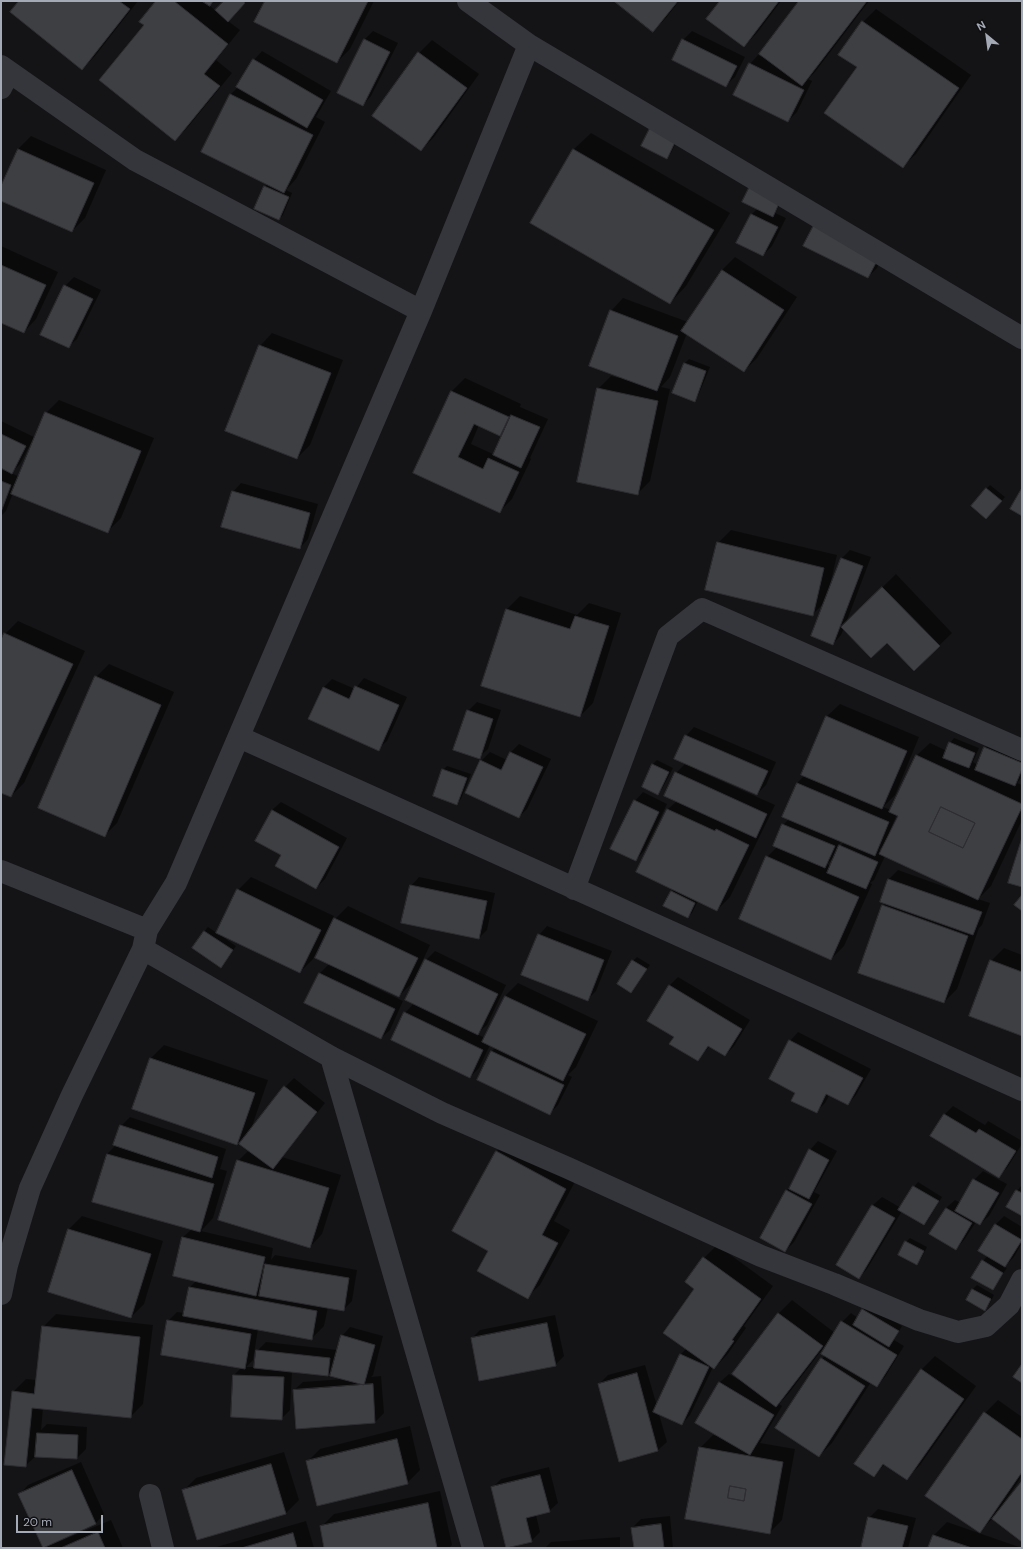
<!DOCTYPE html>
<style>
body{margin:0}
#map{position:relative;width:1023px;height:1549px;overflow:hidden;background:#141416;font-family:"DM Sans",sans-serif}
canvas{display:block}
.frame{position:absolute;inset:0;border:2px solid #a5aab7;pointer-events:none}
.north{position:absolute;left:967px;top:16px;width:40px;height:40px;-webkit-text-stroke:3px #0f0f11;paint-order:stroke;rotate:331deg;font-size:11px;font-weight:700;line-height:16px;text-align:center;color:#a5aab7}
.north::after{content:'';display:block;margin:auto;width:14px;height:18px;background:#a5aab7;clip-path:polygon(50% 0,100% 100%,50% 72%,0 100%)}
.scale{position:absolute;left:16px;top:1515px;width:87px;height:18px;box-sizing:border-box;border:2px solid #a5aab7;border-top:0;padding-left:5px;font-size:12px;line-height:14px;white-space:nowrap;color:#a5aab7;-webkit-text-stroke:3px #0f0f11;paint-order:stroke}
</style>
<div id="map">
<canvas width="1023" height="1549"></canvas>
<div class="frame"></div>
<div class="north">N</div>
<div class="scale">20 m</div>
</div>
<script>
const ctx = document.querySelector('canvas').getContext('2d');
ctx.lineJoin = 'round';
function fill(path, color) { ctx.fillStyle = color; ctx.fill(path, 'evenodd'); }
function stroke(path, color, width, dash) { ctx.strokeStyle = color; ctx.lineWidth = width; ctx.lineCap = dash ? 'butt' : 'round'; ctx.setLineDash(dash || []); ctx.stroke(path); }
fill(new Path2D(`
 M20 1H138L95 56 82 69Z
 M157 1H213L209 5 216 11 225 1H246L228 21 240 30 216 60 232 73 188 127 175 140 145 25Z
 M266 1H374L350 49 337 62Z
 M615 1H679L666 18 653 31Z
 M721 1H781L757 33 744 46Z
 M800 1H869L815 72 808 79 812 81 797 112 788 121 750 64 758 55 763 57Z
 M876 9 971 75 916 154 903 166 858 67 840 54 863 22Z
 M373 31 398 43 371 96 363 105 364 40Z
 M692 31 745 57 735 77 726 85 683 40Z
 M432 40 479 74 434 137 421 150 419 53Z
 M262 51 331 91 316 117 325 122 296 179 286 190 292 193 283 215 279 219 265 187 267 184 202 152 231 94 238 87 254 60Z
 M591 133 730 213 686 286 670 303 531 222 574 149Z
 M680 134 671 153 667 157 642 145Z
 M31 136 106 170 85 218 72 231 1 200V188L18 149Z
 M784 197 775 213 786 218 772 246 763 255 737 242 752 214 757 209Z
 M1 246 58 272 36 319 24 332 1 322Z
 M804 246 887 248 877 268 868 277Z
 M735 257 797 297 757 358 744 371 687 333 670 377 661 387 670 389 650 481 637 494 598 389 611 376 619 378 620 376 611 311 623 298 688 322 722 270Z
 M74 277 101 290 77 339 68 347 65 286Z
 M272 333 343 360 310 445 297 458 260 346Z
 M689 359 710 367 698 396 694 400 674 393 685 363Z
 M465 378 521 404 520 407 548 419 530 458 531 459 512 499 499 512 414 473 452 391ZM479 425 500 435 506 430 496 450 493 454 471 444Z
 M59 400 154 438 121 518 108 531 13 493 6 511 1 516V470L6 471 7 470 1 467V421L34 437 20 464 11 473 20 477 46 413Z
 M241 483 318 504 308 539 300 548 233 492Z
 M990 485 1005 497 990 514 986 489Z
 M731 530 837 555 829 589H830L842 558 850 550 871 557 846 623 896 574 952 633 914 670 887 641 844 628 841 635 833 644 825 602 812 615 718 543Z
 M520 596 577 615 589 603 621 613 593 703 580 716 507 609Z
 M18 621 85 651 24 783 11 796 1 791V642L5 634Z
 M109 664 174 692 117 823 104 836 96 677Z
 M364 678 407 697 387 741 378 749 323 688 332 679 355 689Z
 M477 702 501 710 488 749 479 757 468 711Z
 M840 704 919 737 895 795 883 807 891 810 917 755 930 743 947 751 950 743 954 738 979 748 973 762 978 765 985 748 994 739 1022 751V777L1017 783 1022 785V820L991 886 978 899 990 903 982 925 979 928 957 989 944 1002 883 906 886 903 881 901 889 879 898 870 962 893V892L885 856 874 880 870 883 872 884 844 946 831 959 767 857 777 847 783 825 789 819 783 816 797 783 805 775 802 774 827 716ZM897 814 899 815 890 834 889 833ZM841 841 844 842 838 848ZM885 844 882 851 879 850ZM835 856 831 866 827 864Z
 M694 727 776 762 766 785 757 794 698 768 697 770 775 805 730 897 717 910 698 901 692 913 688 917 672 892 674 889 638 872 668 809 677 801 676 773 686 763V736Z
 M519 744 551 759 527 809 519 817 481 761 490 752 507 760 511 752Z
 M657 760 673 768 662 789 658 793 643 786 653 764Z
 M447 766 471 774 461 799 457 803 443 770Z
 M643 792 667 804 644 851 636 860 635 801Z
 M281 802 347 838 325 879 316 888 283 855 272 810Z
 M251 877 334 916 313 959 300 972 224 936 223 937 236 946 221 967 204 932 208 927 217 933 238 890Z
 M419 877 495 893 487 930 479 938 411 886Z
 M348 906 430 945 412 983 399 996 367 981 366 983 403 1001 390 1030 381 1038 320 973 330 963 335 919Z
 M547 926 612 951 596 991 587 1000 539 935Z
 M1004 948 1022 955V1035L991 961Z
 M435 951 506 985 487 1025 477 1034 485 1038 505 996 518 983 598 1021 576 1067 568 1075 572 1077 558 1105 549 1114 478 1080 492 1051 495 1048 490 1045 479 1068 470 1077 405 1013 414 1003 426 960Z
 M637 957 650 965 630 992 633 961Z
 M678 977 750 1020 734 1046 725 1055 710 1046 697 1060 675 1036 648 1020 670 985Z
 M798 1032 871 1069 856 1095 848 1104 830 1094 825 1103 816 1112 797 1092 790 1041Z
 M164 1045 268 1080 250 1132 285 1087 294 1078 325 1103 282 1157 341 1175 322 1234 310 1247 238 1161 249 1150 246 1135 237 1144 134 1109 151 1058Z
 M953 1106 985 1125 988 1121 1022 1141V1144L1007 1168 999 1176 945 1114Z
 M130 1117 226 1149 220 1169 227 1171 213 1218 201 1231 273 1248 271 1260 275 1255 357 1270 352 1301 343 1310 328 1307 324 1326 311 1339 258 1329 253 1360 246 1367H255L257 1351 266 1342 338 1350 342 1336 350 1327 383 1336 373 1375 371 1377 381 1376 384 1413 375 1422 294 1390 303 1382 344 1379 332 1370 328 1375 292 1371 290 1410 281 1419 234 1375 241 1368 168 1321 177 1312 184 1313 190 1287 196 1281 174 1275 183 1237 192 1229 94 1201 107 1154 116 1145 121 1126Z
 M509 1139 578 1176 554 1221 570 1230 540 1285 527 1297 490 1250 496 1152Z
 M818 1141 837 1151 814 1192 820 1195 794 1242 785 1251 787 1190 791 1186 810 1150Z
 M983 1171 1007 1184 989 1216 980 1224 976 1222 964 1240 956 1249 946 1208 955 1200 961 1203 974 1180Z
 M918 1182 942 1197 928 1220 924 1224 902 1211 867 1269 859 1278 837 1265 873 1205 882 1197 901 1208 914 1187Z
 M1021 1186 1022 1187V1215L1017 1191Z
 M82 1216 163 1241 144 1304 131 1317 50 1292 69 1229Z
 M1004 1216 1022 1227V1243L1014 1257 1004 1267 1007 1268 992 1289 983 1261 988 1255 995 1225Z
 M910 1238 927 1247 921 1259 916 1263 906 1242Z
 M717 1245 773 1286 744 1326 746 1328 727 1355 714 1368 713 1367 690 1415 682 1424 659 1414 667 1442 658 1450 620 1461 599 1384 608 1375 645 1365 657 1406 680 1355 687 1348 696 1289 704 1258Z
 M977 1285 994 1295 989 1305 984 1310 967 1300 973 1289Z
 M792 1300 835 1333 842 1322 851 1313 858 1318 867 1306 902 1326 894 1340 904 1346 885 1377 877 1386 871 1382 832 1443 819 1456 776 1428 825 1355 831 1340 830 1339 789 1393 779 1404 782 1406 760 1443 795 1449 782 1520 769 1533 700 1448 713 1435 718 1436 696 1423 720 1382 729 1374 739 1380 740 1379 733 1374 779 1313Z
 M56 1314 153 1325 143 1404 130 1417 43 1408 41 1430 47 1424 87 1427 86 1449 77 1458 36 1456 25 1466 13 1392 26 1379 37 1380 43 1327Z
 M555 1315 564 1356 555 1365 472 1338 480 1330Z
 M935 1356 976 1386 920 1465 907 1478 885 1464 873 1476 855 1464 922 1369Z
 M998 1400 1022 1417V1476L1001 1507 1002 1508 1022 1482V1540L993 1518 979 1532 985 1413Z
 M410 1426 420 1470 407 1483 307 1462 320 1449Z
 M284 1452 299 1500 286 1513 197 1539 183 1491 196 1478Z
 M81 1462 104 1514 96 1523 50 1544 51 1545 111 1520 123 1548H44L20 1494 28 1485Z
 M549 1467 558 1503 549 1511 536 1515 540 1532 531 1541 493 1487 501 1479Z
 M440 1491 452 1545 449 1548H325L321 1527 334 1514Z
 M878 1509 916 1518 908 1548H862L869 1518Z
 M670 1516 673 1548H635L632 1528 641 1519Z
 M306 1521 314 1548H213Z
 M947 1522 1022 1548H929L934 1535Z
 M620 1537V1548H545L551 1542Z`), '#0007');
const building = new Path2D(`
 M19 1H119L130 9 82 70 10 12Z
 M156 1H174L228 44 204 74 220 86 175 141 99 80 144 25 139 22Z
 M202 1H213L210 6Z
 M224 1H243L245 3 228 22 215 10Z
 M265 1H368L337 63 254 22Z
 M614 1H678L653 32Z
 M720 1H779L744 47 706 19Z
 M799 1H867L802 86 759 54Z
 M862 21 959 88 903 168 824 113 857 67 838 55Z
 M364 39 390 52 363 106 337 93Z
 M682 39 737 66 726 87 672 60Z
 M418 52 467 88 421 151 372 116Z
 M253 59 323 100 307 128 236 87Z
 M749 63 804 90 788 122 733 95Z
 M230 94 313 135 284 193 201 152Z
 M651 126 677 138 667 159 641 146Z
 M18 149 94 183 72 232 1 201V186Z
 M573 149 714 230 670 304 530 223Z
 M264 186 289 197 279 220 254 209Z
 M750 186 780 201 773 217 742 202Z
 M751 214 778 227 763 256 736 243Z
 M814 225 879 257 868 278 803 246Z
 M1 265 46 285 24 333 1 323Z
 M722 270 784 310 744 372 681 331Z
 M64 285 93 299 69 348 40 335Z
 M610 310 678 336 657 391 589 366Z
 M259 345 331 373 297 459 225 431Z
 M684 363 706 371 695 402 672 393Z
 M597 388 658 401 638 495 577 482Z
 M451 391 509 417 500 436 474 424 458 457 483 469 488 458 519 472 500 513 413 473Z
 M45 412 141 451 108 533 11 494Z
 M511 415 540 427 521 468 493 455Z
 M1 434 26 446 12 474 1 468Z
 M1 481 11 485 1 512Z
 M986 488 1002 501 986 519 971 506Z
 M1022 488V516L1010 509Z
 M232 491 310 513 300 549 221 527Z
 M717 542 824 568 813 616 705 590Z
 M841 558 863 566 833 645 811 636Z
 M882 587 940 646 914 671 887 643 871 658 841 627Z
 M506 609 570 629 575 616 609 626 580 717 481 686Z
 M4 633 73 664 11 797 1 793V640Z
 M95 676 161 705 105 837 38 808Z
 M355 686 399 705 379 751 308 719 323 687 349 699Z
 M467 710 493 719 480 759 453 750Z
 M826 716 907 751 882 809 801 775Z
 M685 735 768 771 757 795 674 759Z
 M949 742 975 753 969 768 943 758Z
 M984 747 1022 763V769L1015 786 975 770Z
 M510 752 543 767 519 818 465 793 480 760 501 770Z
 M916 755 1022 804V807L978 900 879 854 898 816 889 812ZM941 807 975 823 963 848 929 832Z
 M652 764 669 772 658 795 642 787Z
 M442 769 467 778 457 805 433 796Z
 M675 772 767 814 756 838 664 796Z
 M797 783 889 822 875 856 782 817Z
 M634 800 659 812 636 861 610 849Z
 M941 807 975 823 963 848 929 832Z
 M667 809 715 831 716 829 749 845 717 911 636 872Z
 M272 810 339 847 316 889 275 866 281 855 255 841Z
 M782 824 835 846 825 868 773 846Z
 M1022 838V887L1008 883Z
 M839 845 878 862 866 889 827 873Z
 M766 856 859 897 831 960 739 919Z
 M888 879 982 912 973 935 880 902Z
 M410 885 487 901 479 939 401 923Z
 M237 889 321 930 300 973 216 933Z
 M671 891 695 903 688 918 663 906Z
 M1022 895V911L1014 905Z
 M882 905 968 936 944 1003 858 973Z
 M334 918 418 958 399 997 315 958Z
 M204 931 233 950 221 968 192 948Z
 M538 934 604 960 588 1001 521 975Z
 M425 959 498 994 478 1035 405 1000Z
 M632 960 647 969 631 993 617 984Z
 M990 960 1022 972V1036L969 1016Z
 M319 973 395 1009 381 1039 304 1003Z
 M669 985 742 1029 725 1056 708 1046 698 1061 669 1044 674 1037 647 1021Z
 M505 996 586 1034 563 1081 482 1042Z
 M404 1012 483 1050 470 1078 391 1040Z
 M789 1040 863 1078 848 1105 826 1094 817 1113 791 1101 795 1093 769 1079Z
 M491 1051 564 1085 550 1115 477 1080Z
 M150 1058 255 1093 237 1145 132 1109Z
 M284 1086 317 1112 273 1169 239 1144Z
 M944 1114 976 1133 979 1129 1016 1151 999 1178 930 1136Z
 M120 1125 218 1157 212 1178 113 1145Z
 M809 1149 829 1160 809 1199 789 1189Z
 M496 1151 566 1189 542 1235 558 1243 528 1299 477 1271 488 1251 452 1231Z
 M107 1154 214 1184 200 1232 92 1202Z
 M237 1160 329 1188 310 1248 218 1220Z
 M973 1179 999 1193 980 1225 955 1211Z
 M913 1186 939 1201 924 1225 898 1210Z
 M786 1190 812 1204 785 1252 760 1238Z
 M1016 1190 1022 1193V1216L1006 1207Z
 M872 1205 895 1218 859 1279 836 1265Z
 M946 1208 972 1223 956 1250 929 1234Z
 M995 1224 1022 1240 1005 1267 978 1251Z
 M68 1229 151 1254 131 1318 48 1292Z
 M182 1237 265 1257 256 1296 173 1276Z
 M905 1241 924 1251 917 1265 898 1255Z
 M703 1257 761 1299 732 1340 734 1341 714 1369 663 1333 694 1289 685 1282Z
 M982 1260 1003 1273 993 1290 971 1278Z
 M265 1264 349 1278 344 1311 259 1296Z
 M189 1287 317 1311 312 1340 183 1316Z
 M972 1289 991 1299 985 1311 966 1300Z
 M862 1309 899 1331 889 1347 853 1325Z
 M778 1313 823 1346 776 1407 732 1374Z
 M167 1320 251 1334 245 1369 161 1355Z
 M841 1321 897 1355 877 1387 821 1354Z
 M547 1323 556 1366 479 1381 471 1338Z
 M42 1326 140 1337 131 1418 32 1408 26 1467 4 1465 12 1391 34 1394Z
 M341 1335 375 1345 364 1385 330 1376Z
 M256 1350 330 1358 328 1376 254 1368Z
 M680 1354 709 1367 682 1425 653 1412Z
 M821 1358 865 1386 819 1457 775 1428Z
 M1022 1364V1383L1013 1377Z
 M921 1369 964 1399 907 1480 883 1464 874 1477 854 1464Z
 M637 1373 658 1451 619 1462 598 1384Z
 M233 1375 284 1377 282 1420 231 1417Z
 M719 1382 774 1415 750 1455 695 1423Z
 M373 1384 375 1423 296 1429 293 1390Z
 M984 1412 1022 1439V1472L980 1533 925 1496Z
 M37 1433 78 1435 77 1459 35 1457Z
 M397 1439 408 1484 317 1506 306 1461Z
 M699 1447 783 1462 770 1534 685 1519ZM730 1486 746 1489 744 1501 728 1498Z
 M271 1464 286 1514 197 1540 182 1490Z
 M72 1470 96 1524 43 1548 18 1494Z
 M540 1475 550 1512 526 1518 532 1542 506 1548 491 1487Z
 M1022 1481V1542L992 1519Z
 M730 1486 746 1489 744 1501 728 1498Z
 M428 1503 437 1548H324L320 1526Z
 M868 1517 908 1526 902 1548H861Z
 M661 1524 664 1548H634L631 1528Z
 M98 1532 105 1548H61Z
 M293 1533 297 1548H242Z
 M933 1535 972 1548H928Z`);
fill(building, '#3e3f43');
stroke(building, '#2e2e32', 1);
stroke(new Path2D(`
 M468 1 529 45 1022 338
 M1 66 135 160 421 311
 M1 88 9 72
 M239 737 1022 1090
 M1 871 147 930
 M574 889 668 636 702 609 1022 750
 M143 949 331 1057 442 1113 568 1168 761 1256 834 1284 919 1320 958 1332 986 1326 1009 1305 1022 1280
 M331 1057 473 1548
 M1 1294 7 1265 30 1188 72 1095 143 949 147 930 176 883 421 311 529 45
 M150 1495 163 1548`), '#35363b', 22);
</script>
